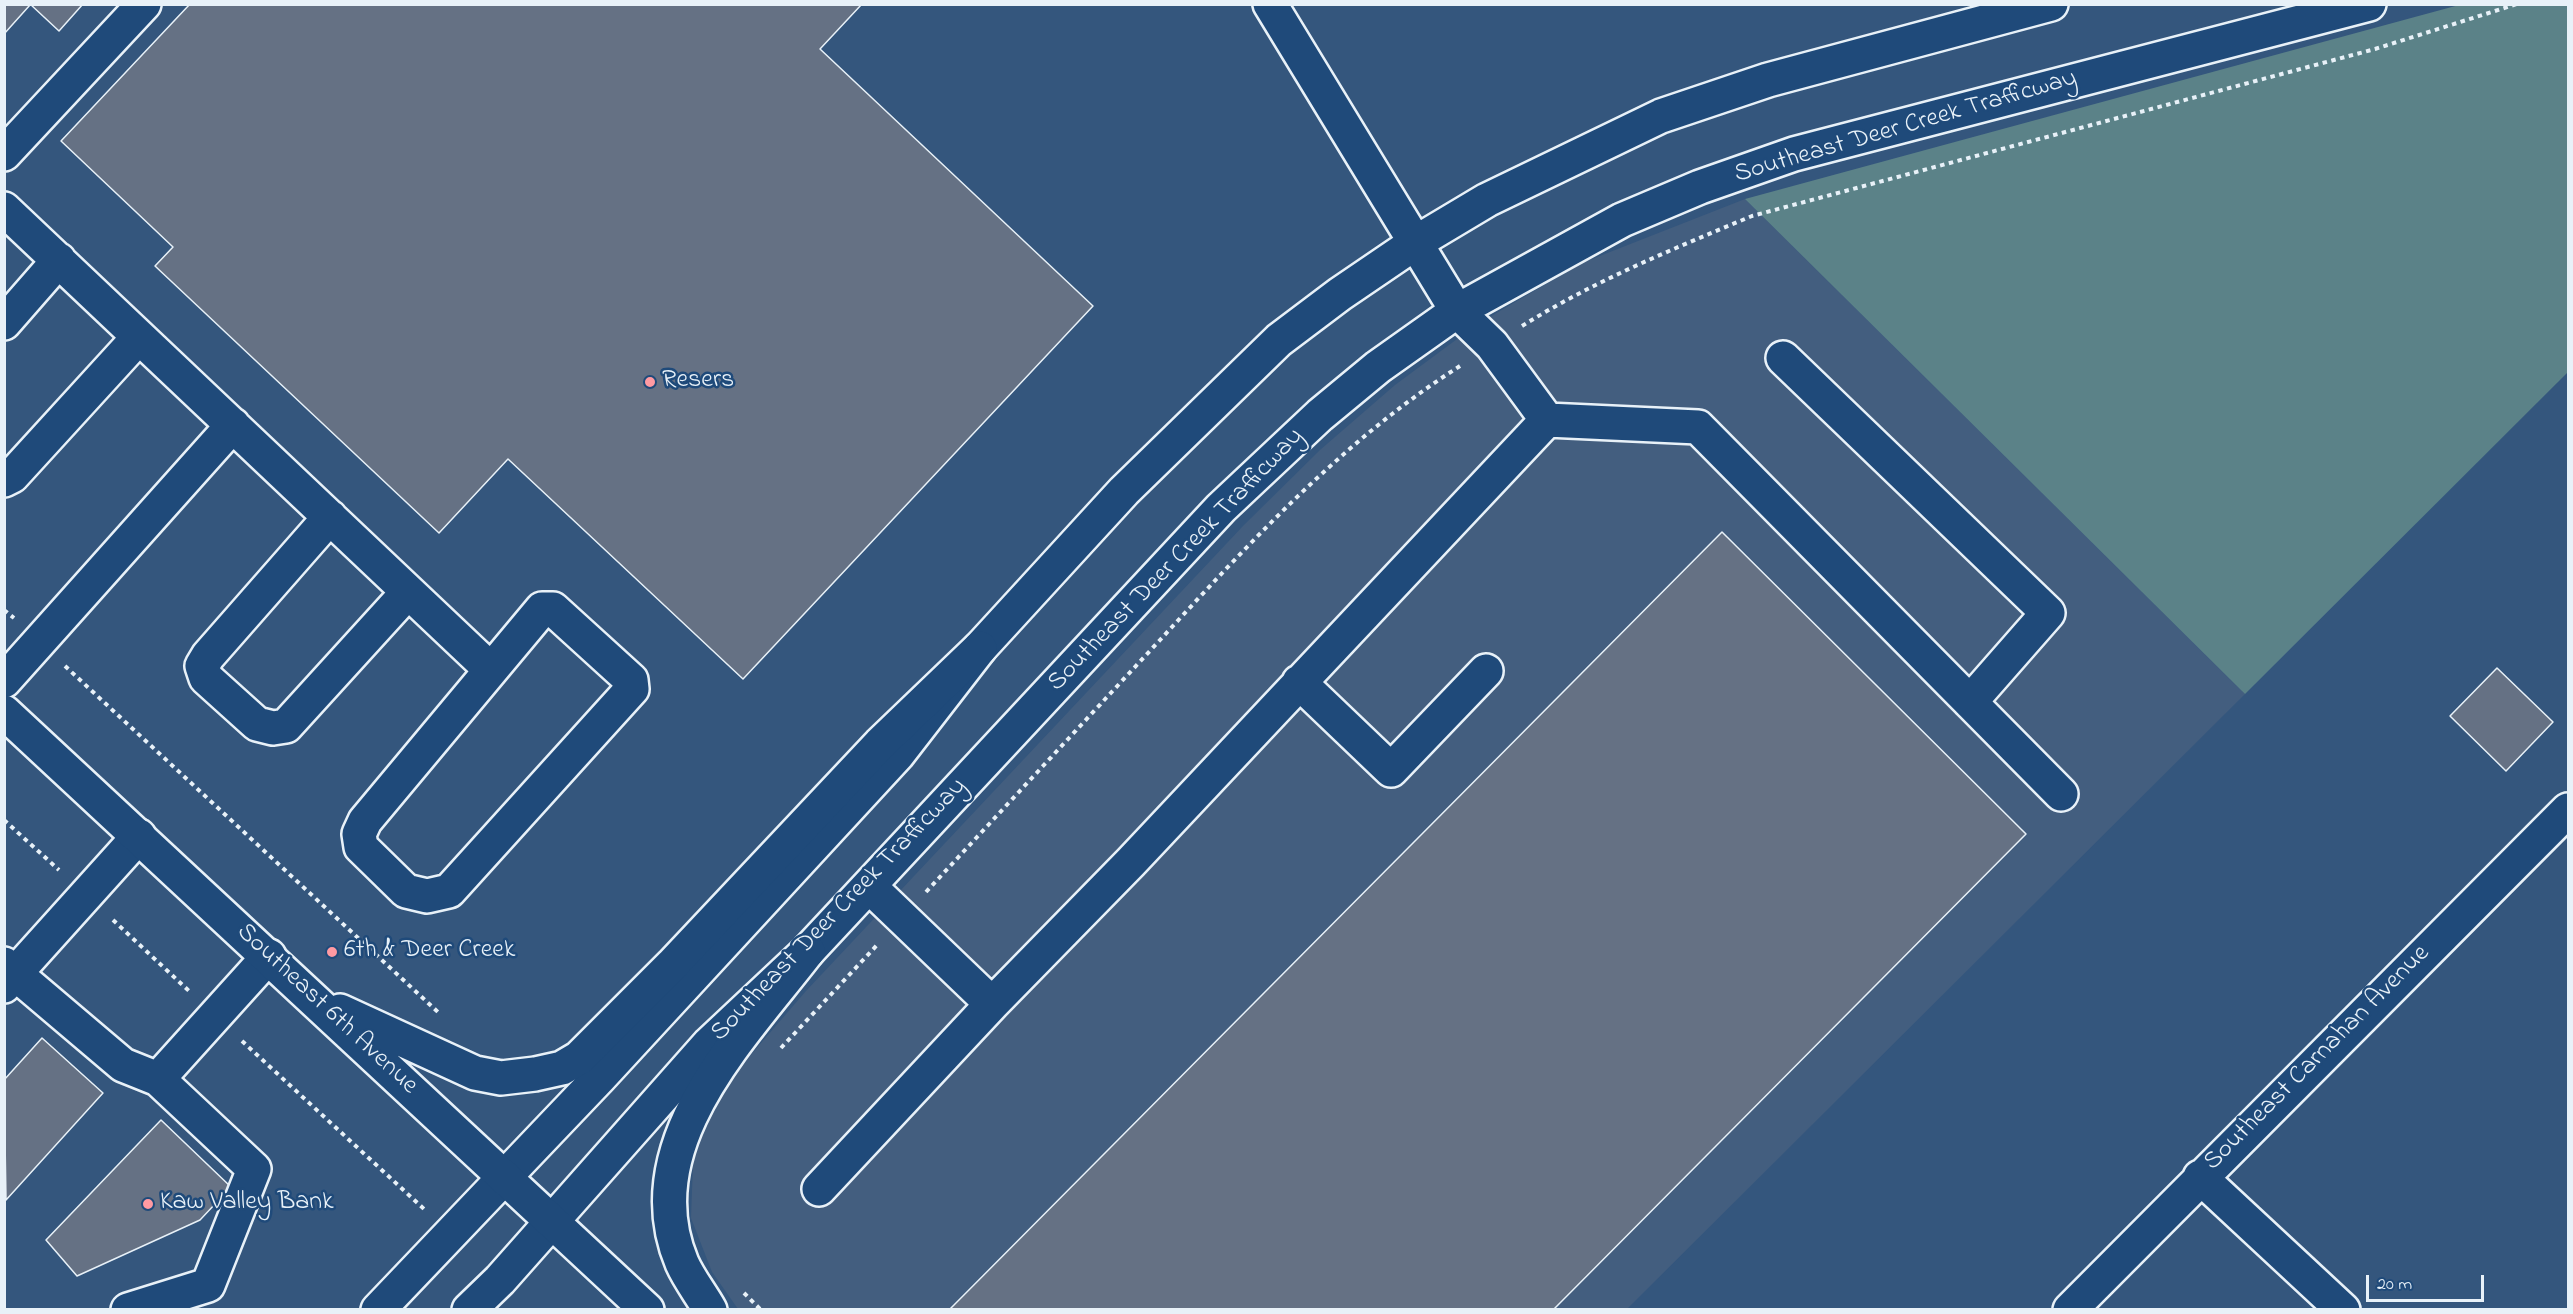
<!DOCTYPE html>
<style>
body{margin:0}
#map{position:relative;width:2573px;height:1314px;overflow:hidden;background:#34567d;font-family:"Indie Flower",sans-serif}
canvas{display:block}
.frame{position:absolute;inset:0;border:6px solid #e8f1f8;pointer-events:none}
.scale{position:absolute;left:2366px;top:1275px;width:118px;height:27px;box-sizing:border-box;border:3px solid #e8f1f8;border-top:0;padding-left:8px;font-size:18px;line-height:21px;white-space:nowrap;color:#e8f1f8;-webkit-text-stroke:4px #1f4a7a;paint-order:stroke}
</style>
<div id="map">
<canvas width="2573" height="1314"></canvas>
<div class="frame"></div>
<div class="scale">20 m</div>
</div>
<script>
const ctx = document.querySelector('canvas').getContext('2d');
ctx.lineJoin = 'round';
function fill(path, color) { ctx.fillStyle = color; ctx.fill(path, 'evenodd'); }
function stroke(path, color, width, dash) { ctx.strokeStyle = color; ctx.lineWidth = width; ctx.lineCap = dash ? 'butt' : 'round'; ctx.setLineDash(dash || []); ctx.stroke(path); }
function drawText(font, color, halo, rows, align = 'center') {
  ctx.font = font + ' "Indie Flower",sans-serif'; ctx.lineWidth = 5; ctx.setLineDash([]); ctx.textBaseline = 'middle'; ctx.strokeStyle = halo; ctx.fillStyle = color; for (const [text, x, y, turn = 0] of rows) {
    ctx.save(); ctx.translate(x, y); ctx.rotate((+turn || 0) * Math.PI / 180); ctx.textAlign = isNaN(turn) ? turn : align; if (halo) ctx.strokeText(text, 0, 0); ctx.fillText(text, 0, 0); ctx.restore();
  }
}
fill(new Path2D(`
 M1745 199 2245 694 1627 1309H738L712 1272 691 1218 693 1163 712 1108 742 1065 806 991 1243 526 1320 450 1395 385 1476 325 1582 263Z`), '#435e7f');
fill(new Path2D(`
 M2459 5H2568V372L2245 694 1745 199Z`), '#5b8288');
const building = new Path2D(`
 M4 4 30 5 4 34Z
 M30 4H83L59 31Z
 M190 4H862L820 49 1093 306 743 679 508 459 439 533 155 266 173 247 61 141Z
 M1722 532 2026 834 1553 1310H949Z
 M2497 668 2553 722 2506 771 2450 716Z
 M42 1038 103 1093 6 1200 4 1080Z
 M161 1120 231 1187 200 1220 77 1276 46 1240Z`);
fill(building, '#657184');
stroke(building, '#e8f1f8', 1.5);
const minor = new Path2D(`
 M4 154 144 4
 M4 209 490 669
 M4 323 59 260
 M1783 358 2048 613 1970 702
 M1547 420 1698 427 2061 794
 M4 480 12 476 139 337
 M330 517 208 656 202 666 206 678 257 724 273 728 286 726 408 592
 M542 609H553L631 680 632 689 449 891 427 896 406 891 361 847 359 834 365 821Z
 M4 681 233 425
 M1299 682 1391 770 1486 671
 M869 886 992 1004 1131 862 1547 420 1492 345 1457 311 1270 4
 M4 964 123 1065 158 1079
 M4 986 139 836
 M2200 1177 2343 1310
 M819 1189 992 1004
 M128 1310 208 1285 254 1169 158 1079 269 956
 M378 1310 600 1077 898 754 980 648 1124 491 1279 340 1340 294 1415 243 1487 200 1661 116 1768 80 2051 4
 M469 1310 500 1280 709 1044 808 951 1221 508 1320 415 1378 367 1457 311 1622 220 1700 187 1794 154 2369 4
 M2070 1310 2568 810`);
const major = new Path2D(`
 M4 712 647 1310
 M340 1011 475 1073 501 1078 535 1074 562 1068 579 1058 672 965 880 744 980 648
 M710 1310C701 1294 689 1279 682 1263 632 1145 742 1037 808 951`);
stroke(minor, '#e8f1f8', 38);
stroke(major, '#e8f1f8', 38);
stroke(new Path2D(`
 M1761 4H1793
 M1522 326C1594 281 1673 249 1752 216L2375 49 2517 4
 M4 610 14 618
 M65 666 440 1014
 M4 820 59 870
 M926 892C1004 808 1082 724 1160 640 1252 540 1345 439 1460 366
 M113 920 189 991
 M242 1041 424 1209
 M781 1048 878 944
 M744 1293 761 1310`), '#e8f1f8', 4, [4.5, 4.5]);
stroke(minor, '#1f4a7a', 33);
stroke(major, '#1f4a7a', 33);
for (const [x, y, r, color] of [
 [650,382,6,"#ff9aa2"],
 [332,952,6,"#ff9aa2"],
 [148,1204,6,"#ff9aa2"]
]) { const dot = new Path2D(); dot.arc(x, y, r, 0, 2 * Math.PI); ctx.fillStyle = color; ctx.fill(dot); stroke(dot, '#1f4a7a', 2); }
drawText('26px', '#e8f1f8', '#1f4a7a', [
 ["Southeast Deer Creek Trafficway",1906,128,-16],
 ["Southeast Deer Creek Trafficway",1177,561,-46],
 ["Southeast Deer Creek Trafficway",840,911,-46],
 ["Southeast 6th Avenue",326,1010,43],
 ["Southeast Carnahan Avenue",2318,1059,-45]
]);
drawText('26px', '#e8f1f8', '#1f4a7a', [
 ["Resers",662,382],
 ["6th & Deer Creek",344,952],
 ["Kaw Valley Bank",160,1204]
], 'left');
</script>
